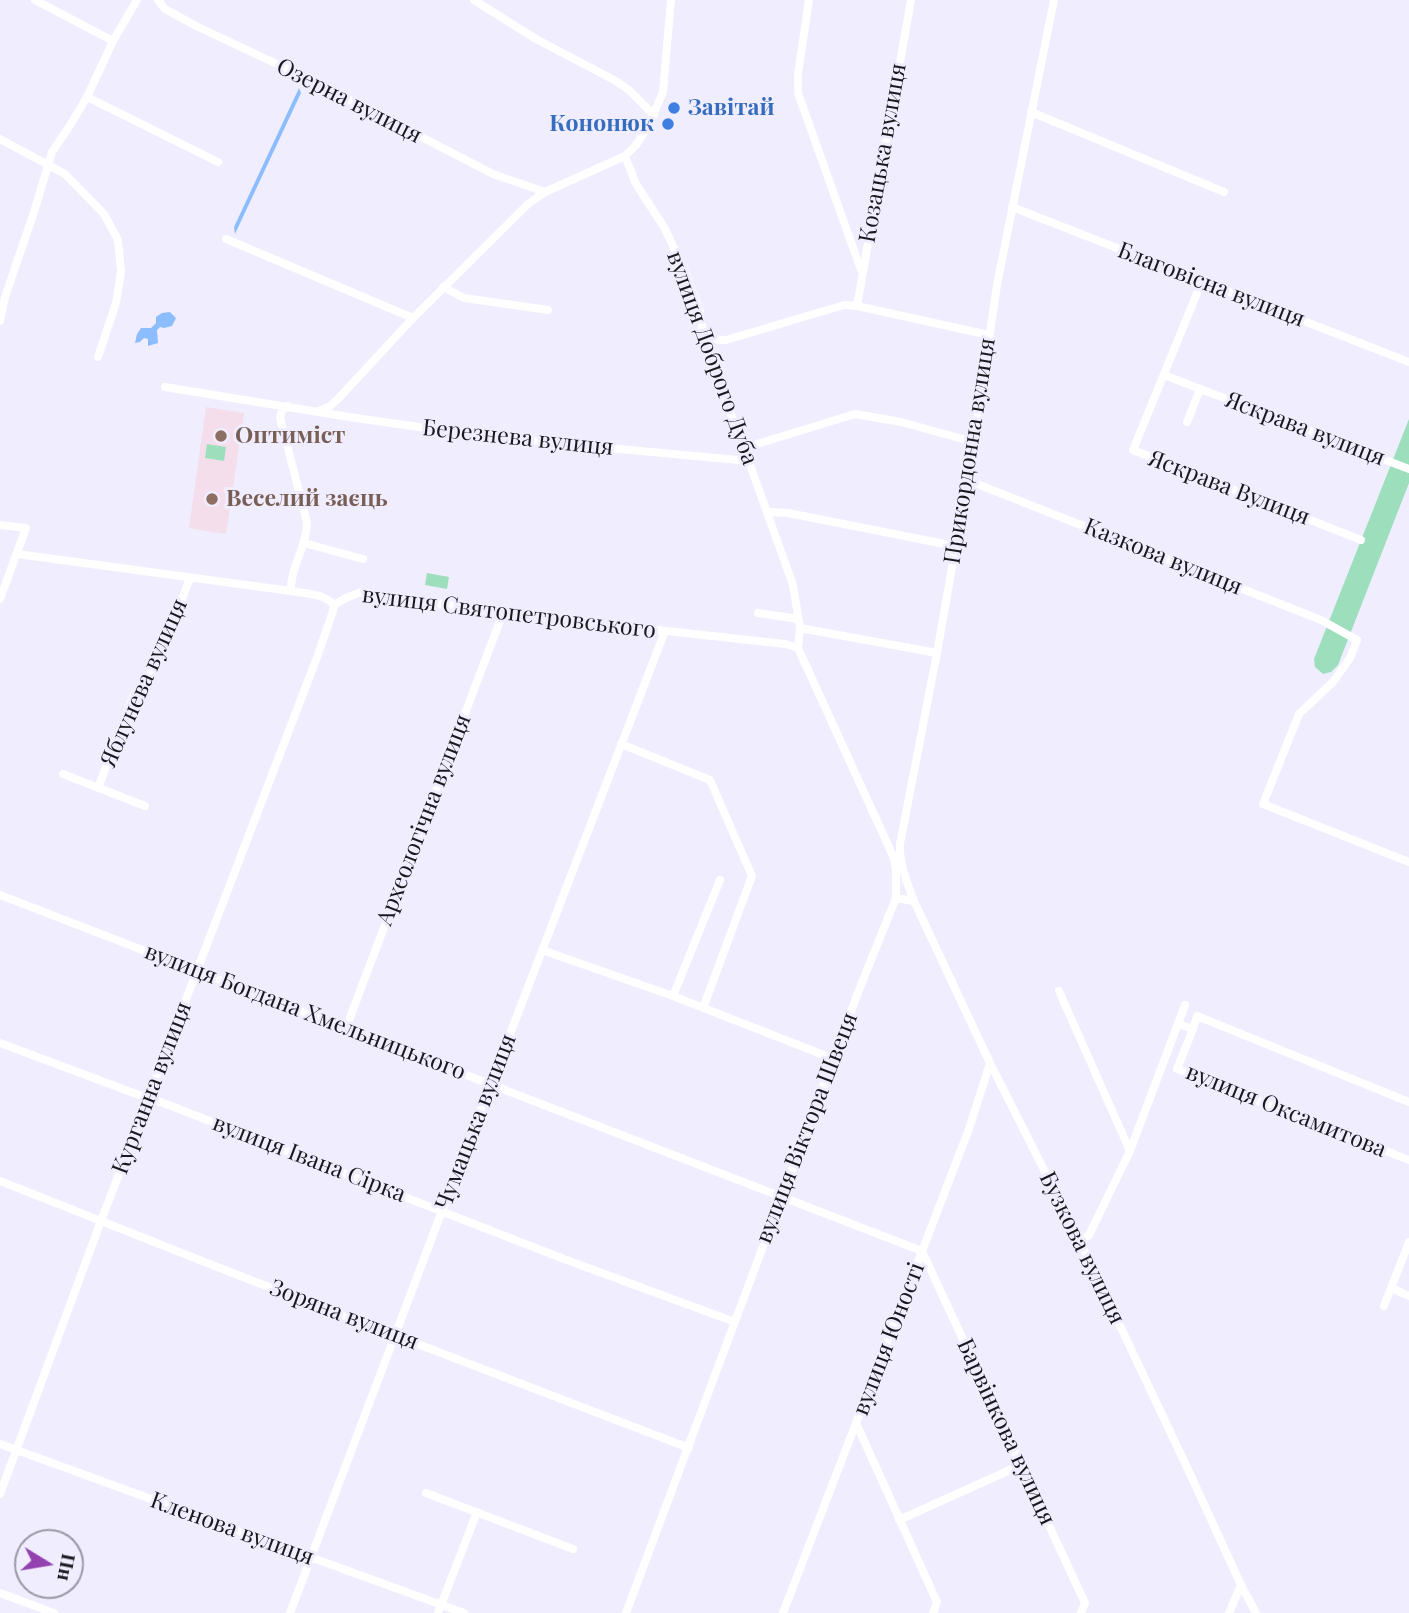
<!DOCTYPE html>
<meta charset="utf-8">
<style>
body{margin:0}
#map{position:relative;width:1409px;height:1613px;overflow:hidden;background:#efedfe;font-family:"Playfair Display",serif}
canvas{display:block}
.north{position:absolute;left:14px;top:1529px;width:70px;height:70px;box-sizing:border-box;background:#efedfe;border:2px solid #9998a4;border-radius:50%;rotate:101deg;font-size:19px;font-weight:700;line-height:28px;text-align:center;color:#19181d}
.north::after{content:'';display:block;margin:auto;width:24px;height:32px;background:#9542b1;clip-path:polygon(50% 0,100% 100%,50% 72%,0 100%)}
</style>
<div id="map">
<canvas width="1409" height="1613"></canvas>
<div class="north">Пн</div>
</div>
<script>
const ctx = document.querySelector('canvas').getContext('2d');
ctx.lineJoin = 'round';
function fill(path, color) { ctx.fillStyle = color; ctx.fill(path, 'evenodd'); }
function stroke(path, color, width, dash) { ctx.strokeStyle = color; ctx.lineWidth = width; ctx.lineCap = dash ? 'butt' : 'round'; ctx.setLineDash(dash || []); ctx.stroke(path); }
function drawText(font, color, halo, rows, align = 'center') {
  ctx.font = font + ' "Playfair Display",serif'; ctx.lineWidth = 6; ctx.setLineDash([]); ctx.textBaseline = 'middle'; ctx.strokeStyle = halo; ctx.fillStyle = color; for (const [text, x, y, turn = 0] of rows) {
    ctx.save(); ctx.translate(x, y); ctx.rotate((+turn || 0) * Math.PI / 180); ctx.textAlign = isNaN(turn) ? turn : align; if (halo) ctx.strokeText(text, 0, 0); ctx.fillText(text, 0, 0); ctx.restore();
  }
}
fill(new Path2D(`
 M206 407 244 413 226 534 189 528Z`), '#f5deeb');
fill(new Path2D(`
 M1409 419V483L1338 665 1331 672 1323 674 1315 667 1314 659Z
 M207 444 226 447 224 461 205 458Z
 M427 573 449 577 447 589 425 585Z`), '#9ddfbd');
fill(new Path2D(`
 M299 88 301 93 235 234 234 227Z
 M170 312 176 318 172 326 164 328 160 327 157 330 158 343 148 346V339L144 338 140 342 135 343 137 334 141 328H151L156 323V317L162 313Z`), '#8cbeff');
stroke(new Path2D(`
 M35 0 113 41
 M158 0 165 9 196 26 311 80 493 174 545 192
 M474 0 536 39 616 81 630 91 654 115
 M809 0 798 74V93L861 270
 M87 97 218 162
 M1031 112 1224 192
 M0 139 65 174 104 214 118 240 121 272 116 303 98 357
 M625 156 636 184 664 227 684 269 700 312 705 348 744 448 793 585 800 628 798 648
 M1012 207 1409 362
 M226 239 413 318
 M1202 281 1133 450 1361 540
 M443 287 464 298 548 310
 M857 306 911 0
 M0 321 5 297 34 212 52 152 69 127 87 97 113 41 137 0
 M704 339 726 340 844 305 857 306 989 335
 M1164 375 1409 469
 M165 387 349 417 489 437 749 461
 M288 406 282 411 280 418 307 522C307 547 290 567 291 591
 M318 411 329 407 338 399 413 318 528 204 545 192 625 156 636 145 648 127 663 92 671 0
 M1187 422 1200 389
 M744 448 855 414 901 422 974 442
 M967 480 1321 620 1357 640 1350 658 1333 682 1299 714 1263 804 1409 862
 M768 512 788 513 955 546
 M0 525 26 528 0 599
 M304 543 363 559
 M17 554 291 591C306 594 324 593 334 605L346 598 361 592 503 613 785 644 798 648
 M758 613 798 619
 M800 628 937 653
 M621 744 710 780 752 876 703 1008
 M63 774 145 806
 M98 788 134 694 157 665 190 578
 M0 895 922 1251 1085 1603 1081 1613
 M896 898 914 901 990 1063 1080 1241 1192 1478 1241 1585 1256 1613
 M914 901C907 882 899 864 900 844L937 653 974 442 997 285 1054 0
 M542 950 673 996 834 1059
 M1059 991 1130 1151
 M673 996 720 880
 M1178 1024 1193 1029 1177 1069 1409 1160
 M346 1028 503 613
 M1193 1029 1197 1016 1409 1102
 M0 1043 139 1095 148 1097 564 1259 735 1322
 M0 1181 235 1274 689 1448
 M1080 1241 1089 1235 1130 1151 1185 1005
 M1391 1288 1409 1296
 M1384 1306 1409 1242
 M856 1423 937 1602 933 1613
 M0 1444 464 1613
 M426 1493 573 1549
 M0 1494 101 1221 316 660 333 611 334 605
 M899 1520 1021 1465
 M0 1593 54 1613
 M290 1613 442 1211 665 631
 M438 1613 477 1512
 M626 1613 859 990 896 898V869L893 856 798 648
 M783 1613 969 1129 990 1063
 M1229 1613 1241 1585`), '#fff', 8);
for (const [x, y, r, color] of [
 [674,108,7,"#3f7fe0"],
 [668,124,7,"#3f7fe0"],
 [221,436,7,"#8d6e63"],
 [212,499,7,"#8d6e63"]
]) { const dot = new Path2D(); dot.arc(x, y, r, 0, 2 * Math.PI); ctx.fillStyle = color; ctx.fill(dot); stroke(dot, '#efedfe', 2.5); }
drawText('23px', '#19181d', '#efedfe', [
 ["Озерна вулиця",349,101,27],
 ["Козацька вулиця",883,153,-80],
 ["Благовісна вулиця",1211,285,21],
 ["вулиця Доброго Дуба",712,358,70],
 ["Яскрава вулиця",1305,429,21],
 ["Березнева вулиця",518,438,6],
 ["Прикордонна вулиця",970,451,-81],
 ["Яскрава Вулиця",1229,488,21],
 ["Казкова вулиця",1163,557,22],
 ["вулиця Святопетровського",509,613,7],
 ["Яблунева вулиця",144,683,-66],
 ["Археологічна вулиця",424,820,-69],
 ["вулиця Богдана Хмельницького",305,1012,21],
 ["Курганна вулиця",152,1088,-69],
 ["вулиця Оксамитова",1286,1111,22],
 ["Чумацька вулиця",476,1122,-69],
 ["вулиця Віктора Швеця",807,1128,-69],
 ["вулиця Івана Сірка",309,1159,21],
 ["Бузкова вулиця",1082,1248,64],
 ["Зоряна вулиця",344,1315,21],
 ["вулиця Юності",889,1339,-69],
 ["Барвінкова вулиця",1006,1432,65],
 ["Кленова вулиця",232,1529,20]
]);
drawText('bold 23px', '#366cbe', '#efedfe', [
 ["Завітай",688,108],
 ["Кононюк",654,124,"right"]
], 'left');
drawText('bold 23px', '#785e54', '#efedfe', [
 ["Оптиміст",235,436],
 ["Веселий заєць",226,499]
], 'left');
</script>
